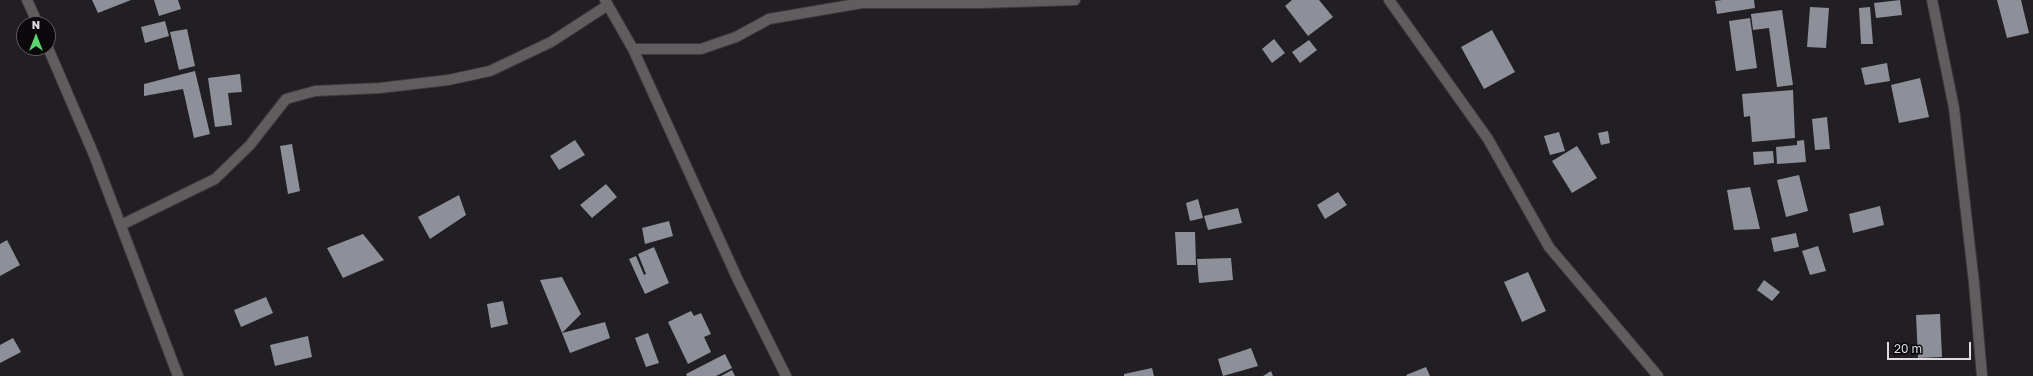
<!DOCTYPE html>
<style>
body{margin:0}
#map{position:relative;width:2033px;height:376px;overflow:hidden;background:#211e24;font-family:"Golos Text",sans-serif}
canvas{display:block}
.north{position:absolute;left:16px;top:16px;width:40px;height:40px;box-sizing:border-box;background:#0a080b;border:1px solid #5f5d60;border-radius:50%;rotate:0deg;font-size:11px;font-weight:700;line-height:16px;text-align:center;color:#dedce0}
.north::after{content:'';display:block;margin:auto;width:14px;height:18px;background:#5bd56e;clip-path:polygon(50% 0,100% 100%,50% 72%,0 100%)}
.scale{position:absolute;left:1887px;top:342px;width:84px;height:18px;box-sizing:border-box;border:2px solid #dedce0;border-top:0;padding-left:5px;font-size:12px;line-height:14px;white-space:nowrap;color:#dedce0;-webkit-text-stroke:3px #0a080b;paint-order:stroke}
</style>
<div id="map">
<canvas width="2033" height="376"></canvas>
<div class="north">N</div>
<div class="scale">20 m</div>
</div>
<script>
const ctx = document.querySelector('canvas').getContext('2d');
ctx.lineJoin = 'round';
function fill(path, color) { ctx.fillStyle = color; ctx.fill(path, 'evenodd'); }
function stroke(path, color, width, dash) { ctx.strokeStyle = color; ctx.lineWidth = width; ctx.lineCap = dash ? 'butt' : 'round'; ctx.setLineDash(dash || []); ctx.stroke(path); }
fill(new Path2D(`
 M92 0H131L98 13Z
 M154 0H178L181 9 159 16Z
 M1292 0H1319L1333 17 1308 36 1285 6Z
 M1722 0H1754L1755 8 1717 14 1715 1Z
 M1900 0 1902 15 1876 18 1874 3Z
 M1997 0H2021L2029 33 2007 38Z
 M1810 7 1829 8 1826 48 1807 47Z
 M1870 7 1873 44H1861L1859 8Z
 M1782 10 1793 85 1777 87 1769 28 1753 30 1751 14Z
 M1750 18 1757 68 1736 71 1729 21Z
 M165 21 169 36 145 43 141 27Z
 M187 29 195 66 179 70 170 32Z
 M1492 30 1515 72 1484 89 1461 47Z
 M1274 39 1285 53 1272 63 1262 49Z
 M1309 40 1317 50 1300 63 1292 52Z
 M1887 63 1890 81 1865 85 1861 68Z
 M195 71 210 134 194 138 183 89 144 96V84Z
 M240 74 242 92 228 93 232 125 215 127 208 78Z
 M1920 78 1929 117 1899 123 1891 85Z
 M1793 90 1795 138 1752 142 1750 116 1744 117 1742 94Z
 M1827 117 1830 149 1815 150 1812 119Z
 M1608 131 1610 143 1601 145 1598 133Z
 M1559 132 1565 151 1550 155 1544 136Z
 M575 140 585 155 559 170 550 156Z
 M1804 140 1806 162 1777 164 1776 147 1797 145V141Z
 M292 144 300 191 288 194 280 146Z
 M1577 146 1597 178 1572 193 1552 161Z
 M1773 151 1774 163 1754 165 1753 152Z
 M1799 175 1808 211 1786 217 1777 180Z
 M606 184 617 197 592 218 580 205Z
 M1750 187 1760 229 1734 230 1727 190Z
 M1338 192 1347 205 1325 219 1317 205Z
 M459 195 466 215 430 239 418 217Z
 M1198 199 1203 218 1190 221 1186 203Z
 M1880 206 1884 225 1853 233 1849 214Z
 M1238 208 1242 223 1208 230 1204 216Z
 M669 221 673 236 645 244 642 228Z
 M1175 232H1195L1196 265H1177Z
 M1796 233 1799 247 1774 252 1771 238Z
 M363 234 384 260 343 278 327 248Z
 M7 240 20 265 0 276V244Z
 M1818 246 1826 271 1810 275 1802 251Z
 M654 247 669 283 645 294 629 259 636 256 644 275 646 274 638 254Z
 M1231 258 1233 280 1199 283 1197 259Z
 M1528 272 1546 311 1522 322 1504 282Z
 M562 277 581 314 562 333 540 280Z
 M1764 280 1780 292 1772 301 1757 290Z
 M266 297 273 313 241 327 234 310Z
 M503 301 508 324 491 328 487 304Z
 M691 311 694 316 701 313 711 334 704 337 711 352 688 364 668 322Z
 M1940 314 1942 357 1918 358 1916 315Z
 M605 322 610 338 570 353 562 333Z
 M648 333 659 363 646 367 635 338Z
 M308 336 312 357 275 366 270 345Z
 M13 338 21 352 0 363V345Z
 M1251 348 1258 366 1223 376 1218 359Z
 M725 354 732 368 716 376H687L686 374Z
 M1426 367 1430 376H1407L1406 375Z
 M1152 368 1154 376H1124V374Z
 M732 370 735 376H721Z
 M1271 371 1273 376H1263Z`), '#8e9099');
const minor = new Path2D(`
 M27 0 38 24
 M605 0 633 49 738 280 786 376
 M1389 0 1488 139 1549 247 1658 376
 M1932 0 1954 108 1974 283 1982 376
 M48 48 94 155 178 376
 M633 49H701L736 37 769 19 862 3H982L1075 0
 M121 225 215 179 250 145 286 99 315 91 380 88 448 80 490 71 551 42 608 5`);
stroke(minor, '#3b393e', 12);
stroke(minor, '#615d5f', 10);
</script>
